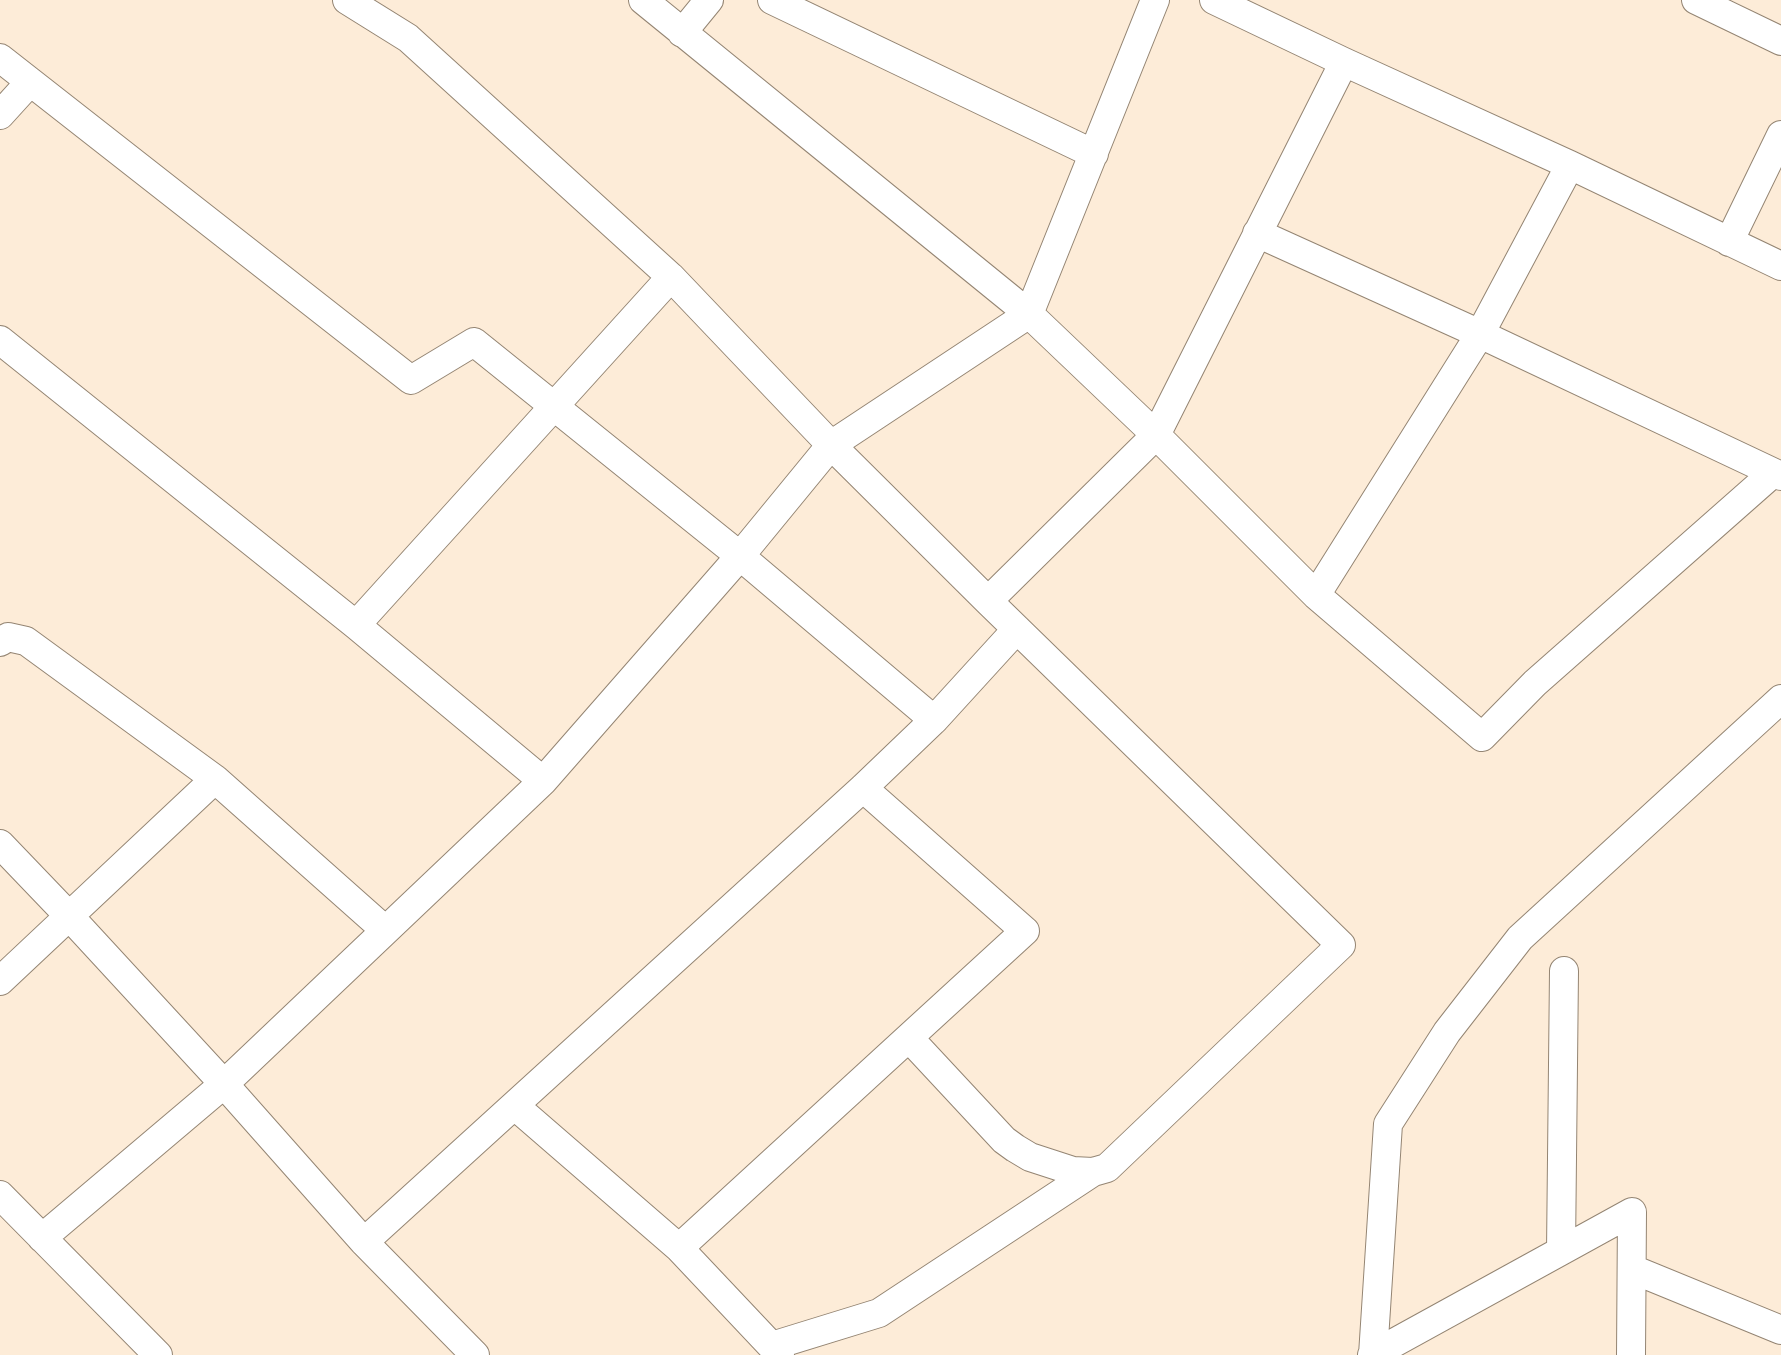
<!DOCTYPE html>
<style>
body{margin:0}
canvas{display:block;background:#fdecd8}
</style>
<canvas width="1781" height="1355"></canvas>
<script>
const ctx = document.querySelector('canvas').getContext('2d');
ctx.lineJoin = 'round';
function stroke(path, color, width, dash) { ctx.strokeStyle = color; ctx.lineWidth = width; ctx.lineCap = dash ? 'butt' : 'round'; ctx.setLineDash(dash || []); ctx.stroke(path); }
const minor = new Path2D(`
 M347 0 408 38 671 277 831 445 988 601 1341 945 1107 1168 1093 1172 1073 1171 1030 1157 1015 1148 1004 1140 909 1038
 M643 0 1029 314 1156 435 1316 595 1482 737 1535 683 1773 473
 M772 0 1094 154
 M1214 0 1344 62 1570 165 1781 266
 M1696 0 1781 41
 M682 33 709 0
 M0 58 411 380 474 342 740 556 934 720 863 788 364 1242
 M0 115 30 82
 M1257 233 1480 334 1781 476
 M1729 242 1781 135
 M0 340 356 625 543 781
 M1316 595 1480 334 1570 165
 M988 601 1156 435 1344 62
 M356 625 671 277
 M0 642 8 637 26 641 215 779 385 930
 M934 720 1017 629
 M0 844 70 917 224 1084 364 1242 475 1355
 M0 981 215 779
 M515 1106 679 1248 1025 931 863 788
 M0 1195 158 1355
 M42 1238 224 1084 543 781 740 556 831 445 1029 314 1155 0
 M679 1248 780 1355
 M1561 1251 1564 971
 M1632 1269 1781 1330
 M772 1346 879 1313 1093 1172
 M1372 1355 1632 1212 1631 1355
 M1373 1355 1388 1124 1447 1032 1520 938 1781 699`);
stroke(minor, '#948573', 30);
stroke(minor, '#fff', 28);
</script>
